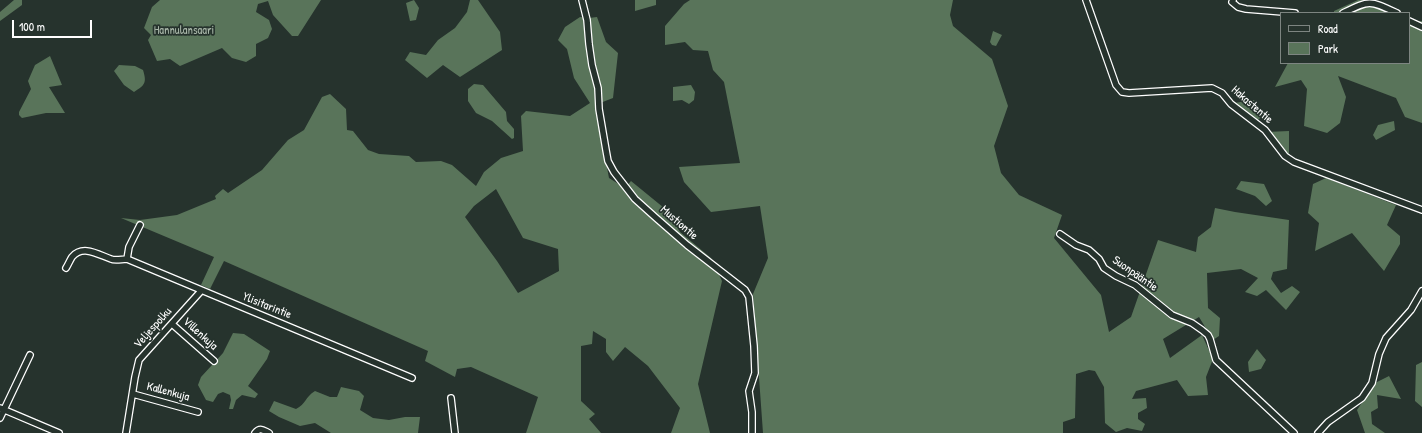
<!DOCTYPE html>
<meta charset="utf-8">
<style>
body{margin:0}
#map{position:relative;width:1422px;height:433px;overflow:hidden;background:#26332d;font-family:"Patrick Hand",sans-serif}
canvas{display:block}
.legend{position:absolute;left:1280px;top:12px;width:130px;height:52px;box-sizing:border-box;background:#26332d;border:1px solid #7d8581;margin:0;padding:5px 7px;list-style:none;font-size:12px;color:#fff}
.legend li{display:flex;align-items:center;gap:8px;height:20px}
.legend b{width:20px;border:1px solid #7d8581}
.scale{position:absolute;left:12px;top:20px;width:80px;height:18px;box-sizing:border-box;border:2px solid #fff;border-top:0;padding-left:5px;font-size:12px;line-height:14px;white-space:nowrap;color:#fff;-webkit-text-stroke:3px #26332d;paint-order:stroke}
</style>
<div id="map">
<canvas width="1422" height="433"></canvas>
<ul class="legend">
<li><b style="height:5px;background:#26332d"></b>Road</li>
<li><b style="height:11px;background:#59745a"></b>Park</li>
</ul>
<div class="scale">100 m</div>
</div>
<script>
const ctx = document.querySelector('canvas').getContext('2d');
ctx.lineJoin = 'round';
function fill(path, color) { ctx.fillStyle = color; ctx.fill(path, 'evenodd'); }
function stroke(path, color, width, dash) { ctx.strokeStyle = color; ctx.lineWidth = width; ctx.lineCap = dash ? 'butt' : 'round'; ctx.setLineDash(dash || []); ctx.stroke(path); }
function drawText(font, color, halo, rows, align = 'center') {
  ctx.font = font + ' "Patrick Hand",sans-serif'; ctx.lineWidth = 3.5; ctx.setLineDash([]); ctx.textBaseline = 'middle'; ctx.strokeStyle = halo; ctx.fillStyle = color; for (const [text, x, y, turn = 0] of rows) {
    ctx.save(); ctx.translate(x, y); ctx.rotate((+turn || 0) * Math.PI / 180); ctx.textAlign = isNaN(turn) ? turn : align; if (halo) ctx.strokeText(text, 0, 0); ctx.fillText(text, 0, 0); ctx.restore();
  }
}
fill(new Path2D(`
 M14 0H22V5L0 21V12Z
 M160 0H321L298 36H292L273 15 268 1 258 4 256 12 269 20 272 29 268 38 256 44V56L246 62 232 58 222 48 180 66 170 59 157 61 148 40 151 35 144 28 152 7Z
 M414 0 419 8 416 20 410 21 406 3Z
 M470 0H478L500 32 502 50 460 77 443 65 427 78 405 60 410 52 426 55 438 40 455 28 467 12Z
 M635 0H656V5L635 11Z
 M690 0H953L950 15 953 26 992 59 1008 106 994 146 1001 173 1019 195 1062 215 1054 238 1101 295 1109 332 1131 317 1158 240 1196 252 1198 237 1211 227 1215 208 1235 212 1289 220 1287 269 1273 272 1271 279 1281 293 1292 286 1300 292 1286 310 1266 290 1257 296 1245 292 1258 278 1241 269 1207 273 1208 308 1220 318 1219 336 1213 340 1199 317 1163 339 1170 358 1202 335 1213 359 1206 377 1208 395 1188 396 1177 380 1136 391 1132 399 1146 398 1147 408 1138 413V419L1145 424 1142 431 1127 428 1116 432 1105 423 1104 387 1095 371 1089 370 1076 374 1075 418 1063 422V433H763L753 294 768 258 760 206 711 212 684 182 679 167 740 163 724 82 713 70 708 51 693 50 685 42 665 45V26L684 4Z
 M1358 0H1365L1387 10 1386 13H1334V11Z
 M580 17 589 18 597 17 606 42 618 53 613 98 595 105 609 178 625 188 631 181 669 212 680 232 711 258 722 281 698 384 710 433H671L680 408 648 366 625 347 613 361 606 352V339L593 331 592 344 581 346V401L595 414 589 419 601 433H526L538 397 471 367 457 369 455 377 425 361 428 351 224 261 210 289 201 285 214 257 121 218 140 220 177 215 216 199 215 196 223 189 228 193 262 170 288 140 304 130 322 97 330 94 346 109 347 130 353 131 368 150 379 154 409 156 416 162 441 161 452 165 476 186 484 172 501 158 523 151 521 116 526 111 570 116 590 103 574 78 567 49 558 40 565 27ZM496 189 523 238 558 249 559 271 518 293 497 261 465 217 474 206Z
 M1422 21V123L1405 117 1396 98 1338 76 1346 97 1340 123 1327 133 1304 126 1307 89 1301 80 1275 87 1288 63H1409V23Z
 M993 31 1002 35 996 46 992 45 990 42Z
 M50 56 62 85 49 87 65 113H46L22 118 19 115V112L31 89 28 81 35 65Z
 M119 65 135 66 143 70C147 83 145 85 134 92L124 85 114 71Z
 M474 84 483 85 506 112 507 121 514 129V138L512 139 492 121 476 113 468 101V89Z
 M691 85 695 92 694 100 689 104 682 100 673 101V87Z
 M1254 100 1261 117 1255 123 1234 103Z
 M1394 121 1395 130 1376 140 1373 135 1378 125Z
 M1289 131V158L1266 132Z
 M1326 178 1396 205 1387 225 1400 236V244L1384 271 1352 233 1315 251 1319 223 1308 213 1313 184Z
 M1241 181 1264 184 1272 201 1266 206 1255 196 1236 189Z
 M233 333 244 334 270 351 267 359 248 386 258 394 255 398 242 395 236 400 233 409H229L231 400 230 395 223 392 218 394 213 402 206 400 198 385 201 377 223 353Z
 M1257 349 1266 360 1261 369 1249 372 1248 362Z
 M1422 362V407L1415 401 1416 365Z
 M1389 376 1401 399 1377 395 1378 408 1371 412 1372 424 1385 433H1365L1357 410 1375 383Z
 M341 387 359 391 364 396 360 410 373 418 389 420 405 417H420L418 433H331L315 423 300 426 279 417 269 411 274 401 296 409C306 404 305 397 315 391L330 397H337Z`), '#59745a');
const minor = new Path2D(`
 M582 0 587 20 589 44 592 65 598 88 599 109 606 150 608 161 614 172 635 199 655 217 687 245 745 290 749 297 754 346 755 373 749 391 752 412V433
 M1086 0 1116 85 1122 92 1129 93 1212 88 1222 93 1231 104 1265 130 1285 156 1294 162 1422 210
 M1233 0 1232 2 1238 7 1246 9 1295 13
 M1343 13C1370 0 1369 0 1397 13
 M1409 21 1422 27
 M1060 234 1076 245 1089 250 1099 259 1104 268 1116 276 1135 285 1172 315 1192 323 1202 330 1208 335 1210 339 1216 360 1294 433
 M127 259 129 247 140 225
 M66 268C68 265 70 260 72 257 83 244 99 255 111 259 115 261 122 259 127 259L412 378
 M172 324 214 361
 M133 394 198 412
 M451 398 455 433
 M0 408 59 433
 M0 418 30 355
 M126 433 135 377 139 360 201 291
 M255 433C260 427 263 430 269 433
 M1318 433 1328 422 1362 398 1372 383 1379 354 1386 338 1411 310 1422 291`);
stroke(minor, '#fff', 8);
stroke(minor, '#26332d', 5.5);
drawText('12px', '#acbaac', '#26332d', [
 ["Hannulansaari",184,31]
]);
drawText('12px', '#fff', '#26332d', [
 ["Hakastentie",1252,105,41],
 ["Mustiontie",679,223,41],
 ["Suonpääntie",1135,274,35],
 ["Ylisitarintie",267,306,22],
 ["Veljespolku",153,328,-48],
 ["Villenkuja",200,334,42],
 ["Kallenkuja",168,392,15]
]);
</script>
